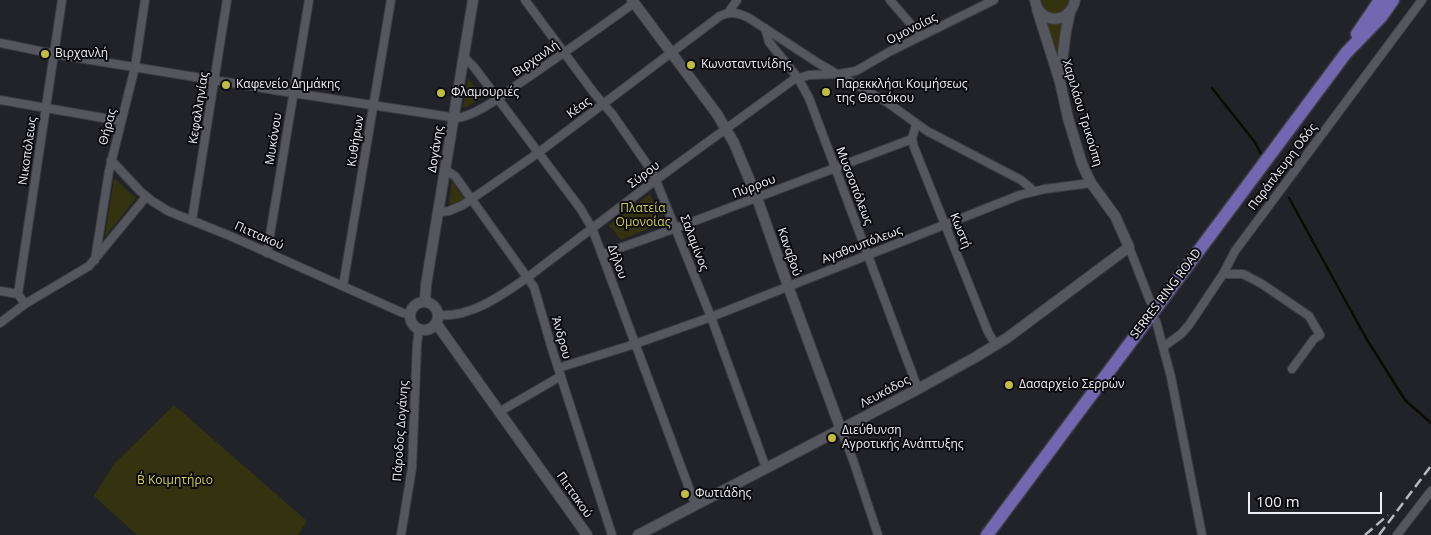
<!DOCTYPE html>
<meta charset="utf-8">
<style>
body{margin:0}
#map{position:relative;width:1431px;height:535px;overflow:hidden;background:#222229;font-family:"Open Sans",sans-serif}
canvas{display:block}
.scale{position:absolute;left:1248px;top:492px;width:134px;height:22px;box-sizing:border-box;border:2px solid #eeeef3;border-top:0;padding-left:6px;font-size:15px;line-height:18px;white-space:nowrap;color:#eeeef3;-webkit-text-stroke:4px #0c0b0f;paint-order:stroke}
</style>
<div id="map">
<canvas width="1431" height="535"></canvas>
<div class="scale">100 m</div>
</div>
<script>
const ctx = document.querySelector('canvas').getContext('2d');
ctx.lineJoin = 'round';
function fill(path, color) { ctx.fillStyle = color; ctx.fill(path, 'evenodd'); }
function stroke(path, color, width, dash) { ctx.strokeStyle = color; ctx.lineWidth = width; ctx.lineCap = dash ? 'butt' : 'round'; ctx.setLineDash(dash || []); ctx.stroke(path); }
function drawText(font, color, halo, rows, align = 'center') {
  ctx.font = font + ' "Open Sans",sans-serif'; ctx.lineWidth = 4; ctx.setLineDash([]); ctx.textBaseline = 'middle'; ctx.strokeStyle = halo; ctx.fillStyle = color; for (const [text, x, y, turn = 0] of rows) {
    ctx.save(); ctx.translate(x, y); ctx.rotate((+turn || 0) * Math.PI / 180); ctx.textAlign = isNaN(turn) ? turn : align; if (halo) ctx.strokeText(text, 0, 0); ctx.fillText(text, 0, 0); ctx.restore();
  }
}
fill(new Path2D(`
 M1041 0H1069C1065 18 1044 18 1041 0Z
 M1047 24H1062L1058 56 1057 55Z
 M468 78 482 97 467 107H463Z
 M114 178 136 198 105 237Z
 M452 181 464 198 465 200 451 205 449 204Z
 M650 194 662 223 621 240 609 225Z
 M174 405 307 521 298 535H137L94 496 113 465Z`), '#333310');
stroke(new Path2D(`
 M1212 88 1254 141 1263 157
 M1272 171 1280 183
 M1289 198 1366 338 1405 400 1431 423`), '#0c0b00', 2.5);
const minor = new Path2D(`
 M525 0 594 93 613 115 653 173 711 317 766 468
 M890 0 921 36
 M728 13 737 0
 M765 28 769 42 798 78 809 98 918 389
 M0 43 54 54 293 93 457 118C477 115 500 97 517 85 557 58 595 31 634 3
 M463 58 467 60 474 67 580 208 592 228 695 504
 M0 100 121 121
 M916 124 912 139 914 147 988 332 996 345
 M111 160 140 191 152 201 168 211 228 235 403 313 411 314
 M446 170 455 176 534 287 552 349 612 535
 M439 212 449 211 463 205 538 153 720 16C731 11 739 13 749 18L818 63 888 103 927 131 1021 180 1034 191
 M192 220 227 0
 M1129 247 1150 301
 M267 253 309 0
 M603 254 676 228 912 139
 M95 260 109 171 135 67 145 0
 M1223 274H1243L1262 284 1309 316 1320 335 1314 339 1292 369
 M343 286 391 0
 M0 291 18 294
 M25 304 18 294 62 0
 M438 315C471 318 502 295 528 277L657 179 793 80 809 75 839 74 856 71 889 52 994 0
 M1156 321 1171 377 1202 535
 M0 323 25 304 89 266 146 197
 M1163 347 1181 334 1189 325 1223 274 1235 251 1422 0
 M558 368 635 344 711 317 1020 195 1045 189 1091 183
 M499 412 561 376
 M841 430 853 460 878 535
 M401 535 412 468 417 344 419 329
 M1397 535 1431 491`);
const tertiary = new Path2D(`
 M632 0 717 114 734 143 757 198 788 286 841 430
 M1035 0C1039 25 1070 25 1075 0
 M1060 76 1066 31 1070 12
 M425 302 426 285 473 0
 M410 316a14 14 0 1 1 28 0a14 14 0 1 1-28 0Z
 M436 323 587 535
 M638 535 918 389 974 358 1007 338 1129 247 1115 216 1091 183 1082 164 1068 118 1060 82 1037 9`);
const primary = new Path2D(`
 M1357 34 1380 0
 M987 535 1346 53 1381 17 1393 0`);
stroke(minor, '#3e3d44', 10);
stroke(tertiary, '#3e3d44', 12);
stroke(primary, '#3e3d44', 15);
stroke(minor, '#56565e', 8);
stroke(tertiary, '#56565e', 10);
stroke(primary, '#7467b1', 12);
stroke(new Path2D(`
 M1365 535 1388 515
 M1379 535 1431 466`), '#b8b8bd', 2.5, [10, 5]);
for (const [x, y, r, color] of [
 [45,54,5,"#bfbe42"],
 [691,65,5,"#bfbe42"],
 [226,85,5,"#bfbe42"],
 [826,92,5,"#bfbe42"],
 [441,93,5,"#bfbe42"],
 [1009,385,5,"#bfbe42"],
 [832,438,5,"#bfbe42"],
 [685,494,5,"#bfbe42"]
]) { const dot = new Path2D(); dot.arc(x, y, r, 0, 2 * Math.PI); ctx.fillStyle = color; ctx.fill(dot); stroke(dot, '#0c0b0f', 2); }
drawText('12px', '#eeeef3', '#0c0b0f', [
 ["Ομονοίας",912,29,-27],
 ["Βιρχανλή",536,59,-34],
 ["Κεφαλληνίας",199,108,-81],
 ["Κέας",579,108,-37],
 ["Χαριλάου Τρικούπη",1082,113,73],
 ["Θήρας",108,127,-75],
 ["Μυκόνου",274,139,-81],
 ["Κυθήρων",356,141,-81],
 ["Δογάνης",436,149,-81],
 ["Νικοπόλεως",28,151,-82],
 ["Παράπλευρη Οδός",1283,167,-53],
 ["Σύρου",644,175,-37],
 ["Μυσσοπόλεως",854,186,69],
 ["Πύρρου",754,187,-21],
 ["Κωστή",960,231,68],
 ["Πιττακού",259,236,24],
 ["Σαλαμίνος",694,243,69],
 ["Αγαθουπόλεως",862,245,-21],
 ["Καναβού",789,252,71],
 ["Δήλου",617,262,70],
 ["SERRES RING ROAD",1166,294,-53],
 ["Άνδρου",561,338,74],
 ["Λευκάδος",885,392,-28],
 ["Πάροδος Δογάνης",401,431,-86],
 ["Πιττακού",574,495,55]
]);
drawText('12px', '#eeeef3', '#0c0b0f', [
 ["Βιρχανλή",55,54],
 ["Κωνσταντινίδης",701,65],
 ["Καφενείο Δημάκης",236,85],
 ["Παρεκκλήσι Κοιμήσεως",836,85],
 ["της Θεοτόκου",836,99],
 ["Φλαμουριές",451,93],
 ["Δασαρχείο Σερρών",1019,385],
 ["Διεύθυνση",842,431],
 ["Αγροτικής Ανάπτυξης",842,445],
 ["Φωτιάδης",695,494]
], 'left');
drawText('12px', '#d0d04d', '#0c0b0f', [
 ["Πλατεία",643,209],
 ["Ομονοίας",643,223],
 ["Β΄ Κοιμητήριο",175,481]
]);
</script>
